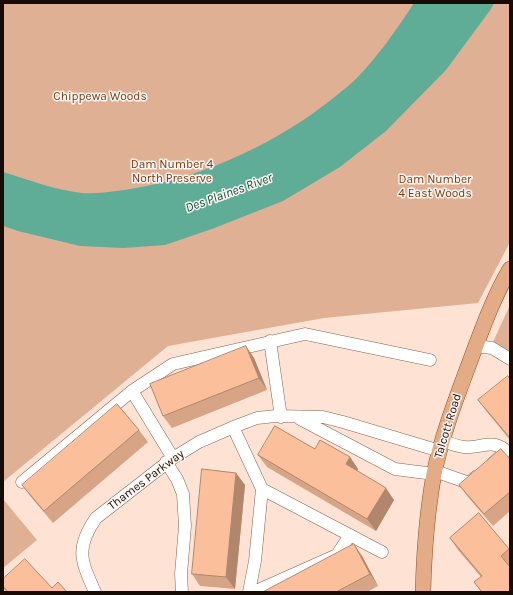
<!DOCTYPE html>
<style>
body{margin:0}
#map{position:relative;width:513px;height:595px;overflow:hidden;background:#fee3d4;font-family:Karla,sans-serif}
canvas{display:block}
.frame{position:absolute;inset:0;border:4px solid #160b05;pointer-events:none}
</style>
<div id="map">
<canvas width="513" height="595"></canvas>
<div class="frame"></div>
</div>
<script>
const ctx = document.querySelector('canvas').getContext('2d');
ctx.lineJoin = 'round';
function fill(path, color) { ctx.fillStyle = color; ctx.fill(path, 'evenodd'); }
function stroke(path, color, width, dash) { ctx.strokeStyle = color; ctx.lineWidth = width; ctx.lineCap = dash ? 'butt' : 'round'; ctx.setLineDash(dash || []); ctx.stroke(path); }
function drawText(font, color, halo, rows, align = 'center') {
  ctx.font = font + ' Karla,sans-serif'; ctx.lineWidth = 3; ctx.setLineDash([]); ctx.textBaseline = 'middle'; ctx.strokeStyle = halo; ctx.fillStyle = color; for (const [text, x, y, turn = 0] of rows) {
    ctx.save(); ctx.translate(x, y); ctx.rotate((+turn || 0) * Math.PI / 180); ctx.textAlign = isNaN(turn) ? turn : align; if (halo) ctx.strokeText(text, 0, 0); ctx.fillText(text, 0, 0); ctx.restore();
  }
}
fill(new Path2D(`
 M3 3H510V242L478 303 324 318 168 346 3 482Z
 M510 305V355L493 342Z
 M3 499 37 540 3 568Z`), '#e0b095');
fill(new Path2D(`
 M414 3H494L491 9 446 70 386 131 340 167 283 201 212 229 165 245 123 248 80 246 18 231 3 226V172C29 180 55 190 82 193 100 194 118 191 136 188 207 176 281 141 337 95 343 90 351 84 357 78 379 55 397 29 414 3Z`), '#5fad97');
const minor = new Path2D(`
 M270 341 281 417
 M476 346 492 348 510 359
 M300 419 395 469 434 474
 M233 427 262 489 382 552
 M443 441C449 443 457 446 464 447 478 449 491 439 504 449V453L493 463
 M173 458 132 391 173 364 305 334 430 360
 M166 462 177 479 183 494 185 526 181 574 182 592
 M435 471 466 482H470L477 476
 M22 482 132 391
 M95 592C81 561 75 548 96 518L173 458 199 442 236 426 257 418 276 416 323 417 343 422 440 451
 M249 592 255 561 262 489
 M254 592 337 555 350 535`);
const major = new Path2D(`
 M423 592C424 553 427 512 434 474 442 434 458 394 472 356 483 327 494 296 510 269`);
stroke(minor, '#816554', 13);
stroke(major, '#8f4f26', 16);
stroke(minor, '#fff', 12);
stroke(major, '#e3ac87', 15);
fill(new Path2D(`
 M254 358 267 390 172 428 163 416Z
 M510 379V440L487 412 478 400Z
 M139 430 148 442 53 523 31 497 22 485Z
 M315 449 350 457 358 469 357 471 394 500 376 531 267 467 258 455Z
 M510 459V511L493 526 468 497 459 485Z
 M236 473 245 485 235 589 200 586 192 574Z
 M479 513 510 551V592H481L474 582 481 577 458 550 450 538Z
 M362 556 378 586 367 592H263Z
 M3 579 52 588 67 592H6L3 587Z`), '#d8a486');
fill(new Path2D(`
 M246 346 254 358 267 390 259 378Z
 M350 457 358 469 354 476 346 464Z
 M236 473 245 485 235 589 226 577Z
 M386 488 394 500 376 531 367 519Z
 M354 544 362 556 378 586 370 574Z`), '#b0866d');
const building = new Path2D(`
 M246 346 259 378 163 416 150 384Z
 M508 376 510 379V438L478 400Z
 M117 404 139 430 44 511 22 485Z
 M275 426 315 449 320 440 350 457 346 464 386 488 367 519 258 455Z
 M501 449 510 459V492L484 514 459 485Z
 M202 469 236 473 226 577 192 574Z
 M479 513 509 549 501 556 510 567V592H482L474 582 482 576 450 538Z
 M354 544 370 574 336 592H263Z
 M25 559 52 588 58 582 67 592H8L3 586V579Z`);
fill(building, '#fbbf9c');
stroke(building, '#b0866d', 1);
drawText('12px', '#723c16', '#fcf5f1', [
 ["Chippewa Woods",100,97],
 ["Dam Number 4",172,165],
 ["North Preserve",172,179],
 ["Dam Number",435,180],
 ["4 East Woods",435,194]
]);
drawText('12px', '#160b05', '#fcf5f1', [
 ["Talcott Road",448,426,-73],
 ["Thames Parkway",146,480,-37]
]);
drawText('italic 13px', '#0c4f40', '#fcf5f1', [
 ["Des Plaines River",229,193,-20]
]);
</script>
